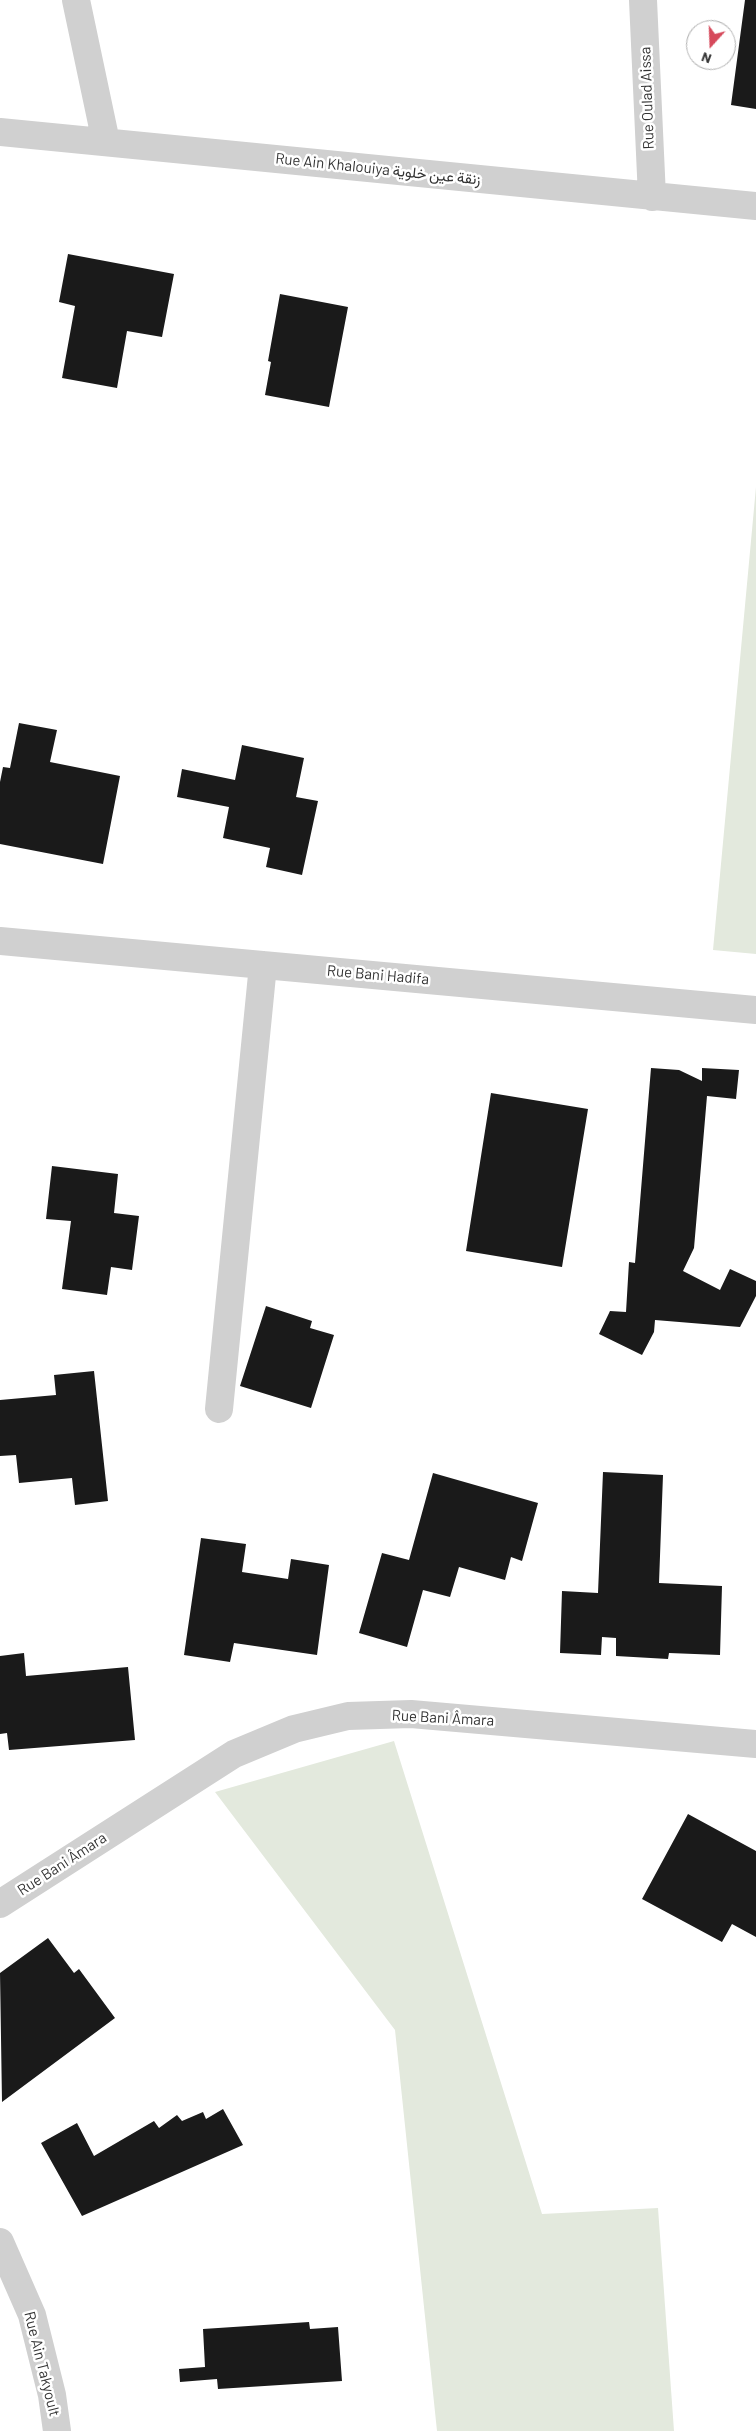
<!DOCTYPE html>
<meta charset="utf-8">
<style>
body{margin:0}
#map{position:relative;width:756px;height:2431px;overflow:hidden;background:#fff;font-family:Barlow,sans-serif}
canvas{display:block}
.north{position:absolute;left:686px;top:20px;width:50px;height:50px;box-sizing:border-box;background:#fff;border:1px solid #adadad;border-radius:50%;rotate:200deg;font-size:14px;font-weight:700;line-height:20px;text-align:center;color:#333}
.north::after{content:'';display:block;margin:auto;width:18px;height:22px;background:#d6495b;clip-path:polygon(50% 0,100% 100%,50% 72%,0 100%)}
</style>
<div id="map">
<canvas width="756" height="2431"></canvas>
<div class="north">N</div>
</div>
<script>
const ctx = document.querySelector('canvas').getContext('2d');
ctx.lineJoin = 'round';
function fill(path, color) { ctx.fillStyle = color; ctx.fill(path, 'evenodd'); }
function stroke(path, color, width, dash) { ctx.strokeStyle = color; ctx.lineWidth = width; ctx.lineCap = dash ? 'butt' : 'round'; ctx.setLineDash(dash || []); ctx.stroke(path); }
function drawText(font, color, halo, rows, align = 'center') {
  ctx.font = font + ' Barlow,Vazirmatn,sans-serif'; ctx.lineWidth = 5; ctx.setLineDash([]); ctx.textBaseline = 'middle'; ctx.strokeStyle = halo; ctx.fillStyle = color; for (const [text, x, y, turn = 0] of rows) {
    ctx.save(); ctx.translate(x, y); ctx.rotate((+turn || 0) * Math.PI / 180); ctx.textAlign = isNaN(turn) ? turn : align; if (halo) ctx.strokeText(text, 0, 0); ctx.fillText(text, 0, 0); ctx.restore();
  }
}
fill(new Path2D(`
 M756 487V954L713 950Z
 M394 1741 542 2214 658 2208 674 2431H437L395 2030 215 1792Z`), '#e3e9dd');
fill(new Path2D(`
 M745 0H756V109L731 105Z
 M68 254 174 274 162 337 127 331 117 388 62 378 75 306 59 302Z
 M280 294 348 307 329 407 265 395 271 362 268 361Z
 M19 723 57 730 50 762 120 776 103 864 0 844V782L3 767 10 768Z
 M242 745 304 758 296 797 318 801 302 875 266 867 270 848 223 838 229 807 177 797 182 769 235 780Z
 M651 1068 679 1070 702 1081V1068L739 1070 736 1099 707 1096 694 1248 683 1271 720 1290 730 1269 756 1281V1296L740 1327 655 1320 654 1332 642 1355 599 1334 610 1311 626 1312 629 1262 635 1263Z
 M491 1093 588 1109 562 1267 466 1251Z
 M52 1166 118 1174 114 1213 139 1216 132 1270 111 1267 107 1295 62 1289 71 1221 46 1219Z
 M266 1306 312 1321 310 1328 334 1335 311 1408 240 1386Z
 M94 1371 108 1501 75 1505 72 1478 19 1483 16 1455 0 1456V1400L56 1395 54 1375Z
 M603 1472 663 1475 659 1583 722 1586 720 1655 669 1653 668 1659 616 1656V1638L602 1637 601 1655 560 1653 562 1591 598 1593Z
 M433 1473 538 1503 522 1561 511 1557 505 1580 459 1567 450 1597 423 1590 407 1647 359 1633 382 1553 409 1560Z
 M201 1538 246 1544 242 1572 288 1579 291 1559 329 1565 317 1655 234 1643 230 1662 184 1655Z
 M24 1653 26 1676 128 1667 135 1740 9 1750 7 1733 0 1734V1656Z
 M688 1814 756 1851V1937L732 1924 722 1942 642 1899Z
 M48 1938 74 1973 79 1969 115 2018 2 2102 0 1973Z
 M223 2109 243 2145 82 2216 41 2143 77 2123 94 2156 154 2121 159 2128 177 2115 182 2121 203 2112 206 2119Z
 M309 2322 310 2329 338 2327 342 2381 218 2389 217 2379 180 2382 179 2369 205 2367 203 2329Z`), '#1a1a1a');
stroke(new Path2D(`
 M76 0 106 142
 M643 0 652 197
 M0 132 756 206
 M0 941 756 1010
 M219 1409 263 965
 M0 1904 234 1754 294 1729 348 1716 411 1714 756 1744
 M0 2242 32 2315 52 2395 57 2431`), '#d0d0d0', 28);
drawText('15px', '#333', '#fff', [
 ["Rue Oulad Aissa",647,98,-92],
 ["Rue Ain Khalouiya زنقة عين خلوية",378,169,6],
 ["Rue Bani Hadifa",378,975,5],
 ["Rue Bani Âmara",443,1718,3],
 ["Rue Bani Âmara",62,1864,-33],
 ["Rue Ain Takyoult",42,2364,76]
]);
</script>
